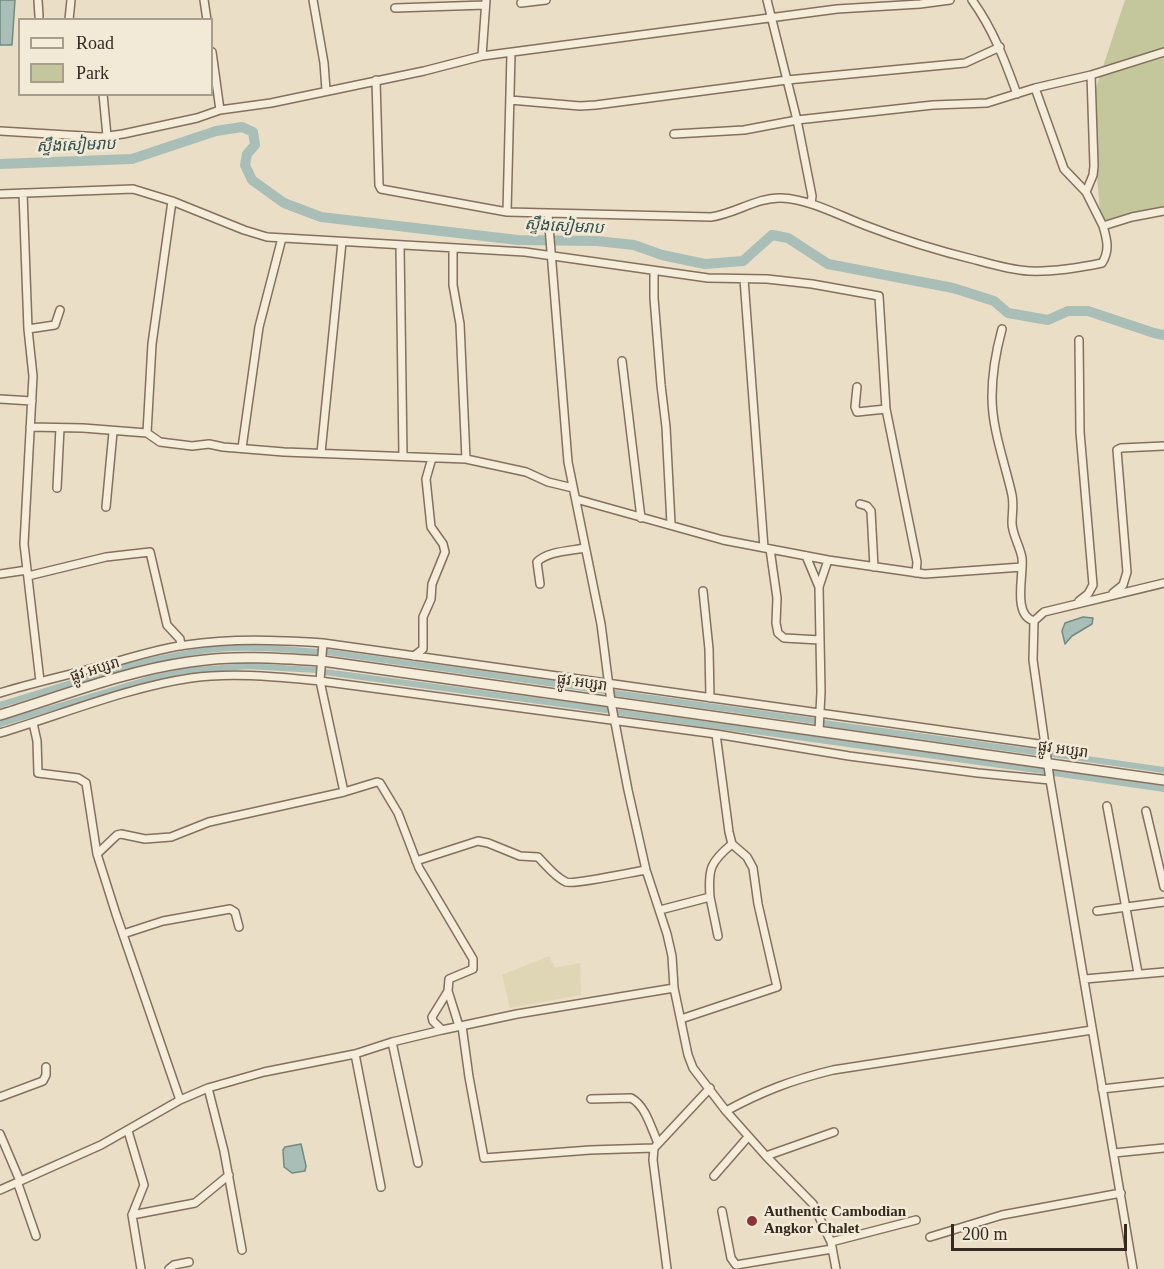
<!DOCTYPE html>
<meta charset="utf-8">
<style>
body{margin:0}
#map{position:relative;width:1164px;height:1269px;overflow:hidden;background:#eadec7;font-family:"Times New Roman",serif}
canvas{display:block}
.legend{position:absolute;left:18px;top:18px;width:195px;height:78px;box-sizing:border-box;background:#f2e9d6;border:2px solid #a69d8d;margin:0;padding:8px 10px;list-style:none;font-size:18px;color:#352a20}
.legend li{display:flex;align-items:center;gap:12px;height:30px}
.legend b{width:30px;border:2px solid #a69d8d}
.scale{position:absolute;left:951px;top:1224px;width:176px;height:27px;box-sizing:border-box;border:3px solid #352a20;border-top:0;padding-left:8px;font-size:18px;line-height:21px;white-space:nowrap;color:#352a20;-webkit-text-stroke:4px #f2e9d6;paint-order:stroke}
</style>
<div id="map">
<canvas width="1164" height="1269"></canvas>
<ul class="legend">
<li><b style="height:8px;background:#f5ecd9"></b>Road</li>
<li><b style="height:16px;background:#c4c79c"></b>Park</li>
</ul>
<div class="scale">200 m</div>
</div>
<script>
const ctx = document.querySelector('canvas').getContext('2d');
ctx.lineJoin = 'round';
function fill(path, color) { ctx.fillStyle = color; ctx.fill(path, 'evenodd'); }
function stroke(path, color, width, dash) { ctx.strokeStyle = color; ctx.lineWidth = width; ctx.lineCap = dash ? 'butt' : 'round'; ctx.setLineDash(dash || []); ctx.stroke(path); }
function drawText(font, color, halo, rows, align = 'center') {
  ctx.font = font + ' "Times New Roman","Noto Sans Khmer",serif'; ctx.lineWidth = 5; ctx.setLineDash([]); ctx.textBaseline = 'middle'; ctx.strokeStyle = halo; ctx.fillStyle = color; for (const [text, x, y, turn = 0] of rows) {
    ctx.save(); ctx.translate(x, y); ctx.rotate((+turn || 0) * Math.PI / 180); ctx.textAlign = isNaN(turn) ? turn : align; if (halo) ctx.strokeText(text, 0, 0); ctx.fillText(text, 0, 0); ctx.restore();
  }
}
fill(new Path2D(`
 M549 956 555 968 580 963 581 995 510 1008 502 975Z`), '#ded6b5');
fill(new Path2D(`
 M1125 0H1164V216L1101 225 1091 103Z`), '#c4c79c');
const water = new Path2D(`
 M0 0H15L12 45H0Z
 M1083 617 1093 618 1092 624 1072 636 1065 644 1062 631 1065 623Z
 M301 1144 306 1166 305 1171 292 1173 284 1167 283 1150 285 1147Z`);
fill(water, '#a8beb6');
stroke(water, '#6f8b83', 1.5);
stroke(new Path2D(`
 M327 652 605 691
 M325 672 606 710
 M615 693 815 721
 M0 705C71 684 143 657 217 649 250 646 285 649 318 652
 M616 712 1044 771
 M824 723 1042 753
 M0 724 146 680 183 671 248 666 316 670
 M1052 754 1164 770
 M1054 773 1164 789`), '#a8beb6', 6);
stroke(new Path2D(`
 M0 164 132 159 216 131 242 127 253 132 255 145 247 154 245 165 252 180 284 203 321 217 518 240 597 241 634 245 662 255 705 264 743 261 772 235 788 238 828 264 953 288 994 301 1008 313 1048 320 1068 311H1088L1154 333 1164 335`), '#a8beb6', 10);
const minor = new Path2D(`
 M38 0 39 16
 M204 0 207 20
 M313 0 324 63 326 90
 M767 0 797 120 812 196 811 204
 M972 0C993 29 1005 61 1017 94
 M521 3 546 0
 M395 8 485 5
 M69 20 71 0
 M212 52 220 110
 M482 56 486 0
 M1091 75 1094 166 1093 175 1086 192 1103 226
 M376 80 379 185 381 189 507 212 711 217C734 214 758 197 781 198 810 199 840 216 867 226 903 240 939 251 976 260 994 265 1011 270 1029 271 1054 272 1078 268 1102 263 1110 251 1107 239 1103 226L1132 217 1164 211
 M1035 88 1064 169 1086 192
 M103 94 107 136
 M510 100 580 106 596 105 787 80 965 63 1000 47
 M0 131 101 137 123 134 197 118 220 110 271 103 424 71 482 56 837 9 920 4 950 0
 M674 134 744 130 797 120 933 105 987 103 1035 88 1091 75 1164 52
 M23 193 28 329 33 376 24 544 40 681
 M0 194 133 189 172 201 244 230 267 237 525 252 708 278 767 279 812 284 879 296 886 409 917 562 916 573
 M507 212 511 54
 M548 214 568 462 601 624 611 702 628 790 646 870 667 934 672 956 674 988 688 1055 693 1068 726 1111 766 1156 813 1204 831 1242 836 1269
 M400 246 403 456
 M453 249V285L460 324 466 459
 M654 271V298L661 385 666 427 671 524
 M744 279 764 548
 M28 329 55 325 60 310
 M1002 329C996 351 992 373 992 397 992 430 1005 463 1012 495 1014 505 1012 513 1012 523 1012 534 1020 546 1022 558 1024 575 1012 615 1034 621
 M1079 340 1080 432 1093 585 1088 594 1079 601
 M622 361 641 518
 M857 387 855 407 857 412 886 409
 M0 399 32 401
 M30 427 83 428 147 433 160 442 192 446 209 444 223 447 284 452 466 459 526 472 548 482 573 488
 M147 433 152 344 172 201
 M242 448 259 327 282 238
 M321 453 342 242
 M57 488 60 428
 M576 499 723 540 828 560 925 574 1022 567
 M860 504 867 506 871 511 874 567
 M106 507 113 432
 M770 549 777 598 776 623 778 633 784 638 820 640
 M806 556 819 587
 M0 574 27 570
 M28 576 106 557 150 552 167 625 180 639 181 646
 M540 584 537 562C548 551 570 551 585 548
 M703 591 709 649 710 698
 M1113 593 1123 585 1127 572 1117 450 1121 448 1164 446
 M323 643 320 681 344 792 377 782 380 783 398 813 419 868 473 959V969L449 979 448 991 432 1017 433 1021 442 1030
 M414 656 423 649V617L431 599 432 584 445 552 443 544 431 527 426 479 432 458
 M0 693C32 683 65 676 97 667 127 659 156 649 186 645 232 638 278 640 323 643L1046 745
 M33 723 37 741 38 773 78 778 86 783 97 854 116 914 180 1100 208 1088 264 1072 355 1054 392 1042 442 1030 517 1014 674 988
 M819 731 821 692 819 587 828 560
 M0 733C60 715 129 687 191 678 233 672 277 677 320 681L716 734 849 756 978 773 1050 780
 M1107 806 1138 973
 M1146 811 1164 887
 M97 854 117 835 121 834 145 839 171 837 209 822 344 792
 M416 861 478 841 488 843 520 856 538 857C546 865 555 877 566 882 573 885 633 872 646 870
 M710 897C708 869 710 862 732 844
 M660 910 710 897 718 936
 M1097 911 1164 902
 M123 934 163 921 230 909 235 912 239 927
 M1085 979 1164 972
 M448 991 459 1026
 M681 1019 777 987 758 904 753 868 747 857 732 844 729 832 716 734
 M462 1026 469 1077 484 1158 590 1150 654 1148
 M392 1042 418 1163
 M355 1054 381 1187
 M208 1088 224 1151 242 1250
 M1102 1089 1164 1082
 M0 1097 43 1081 46 1075V1067
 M591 1099 631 1098C646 1106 651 1128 658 1143
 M726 1111C763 1091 792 1080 833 1070L1092 1030
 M128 1131 144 1185 132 1215 141 1269
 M0 1134 20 1181
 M1114 1153 1164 1148
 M766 1156 834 1132
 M714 1176 748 1137
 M18 1184 36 1236
 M0 1190 101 1145 180 1100
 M722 1211 731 1258 736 1265 832 1249
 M132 1215 195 1203 229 1175
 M930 1237 1002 1215 1121 1193
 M831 1242 916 1220
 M169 1269 174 1265 189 1262
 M667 1269 653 1160 654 1148 710 1088
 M1133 1269 1050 780 1033 660 1034 621 1044 612 1164 583`);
const tertiary = new Path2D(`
 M0 715C62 696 125 671 189 662 233 655 277 658 322 661L1164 780`);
stroke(minor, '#83705e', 10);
stroke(tertiary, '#83705e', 12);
stroke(minor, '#f5ecd9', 7);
stroke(tertiary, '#f5ecd9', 9);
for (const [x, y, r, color] of [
 [752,1221,6,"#8c3539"]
]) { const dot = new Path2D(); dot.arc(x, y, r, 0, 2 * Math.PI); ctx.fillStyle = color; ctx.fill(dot); stroke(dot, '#f2e9d6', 2); }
drawText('15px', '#352a20', '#f2e9d6', [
 ["ផ្លូវ អប្សរា",95,670,-17],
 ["ផ្លូវ អប្សរា",582,683,8],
 ["ផ្លូវ អប្សរា",1063,750,8]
]);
drawText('bold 15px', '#352a20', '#f2e9d6', [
 ["Authentic Cambodian",764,1212],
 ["Angkor Chalet",764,1229]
], 'left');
drawText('italic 16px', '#315350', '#f2e9d6', [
 ["ស្ទឹងសៀមរាប",76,146,-2],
 ["ស្ទឹងសៀមរាប",564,227,3]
]);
</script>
